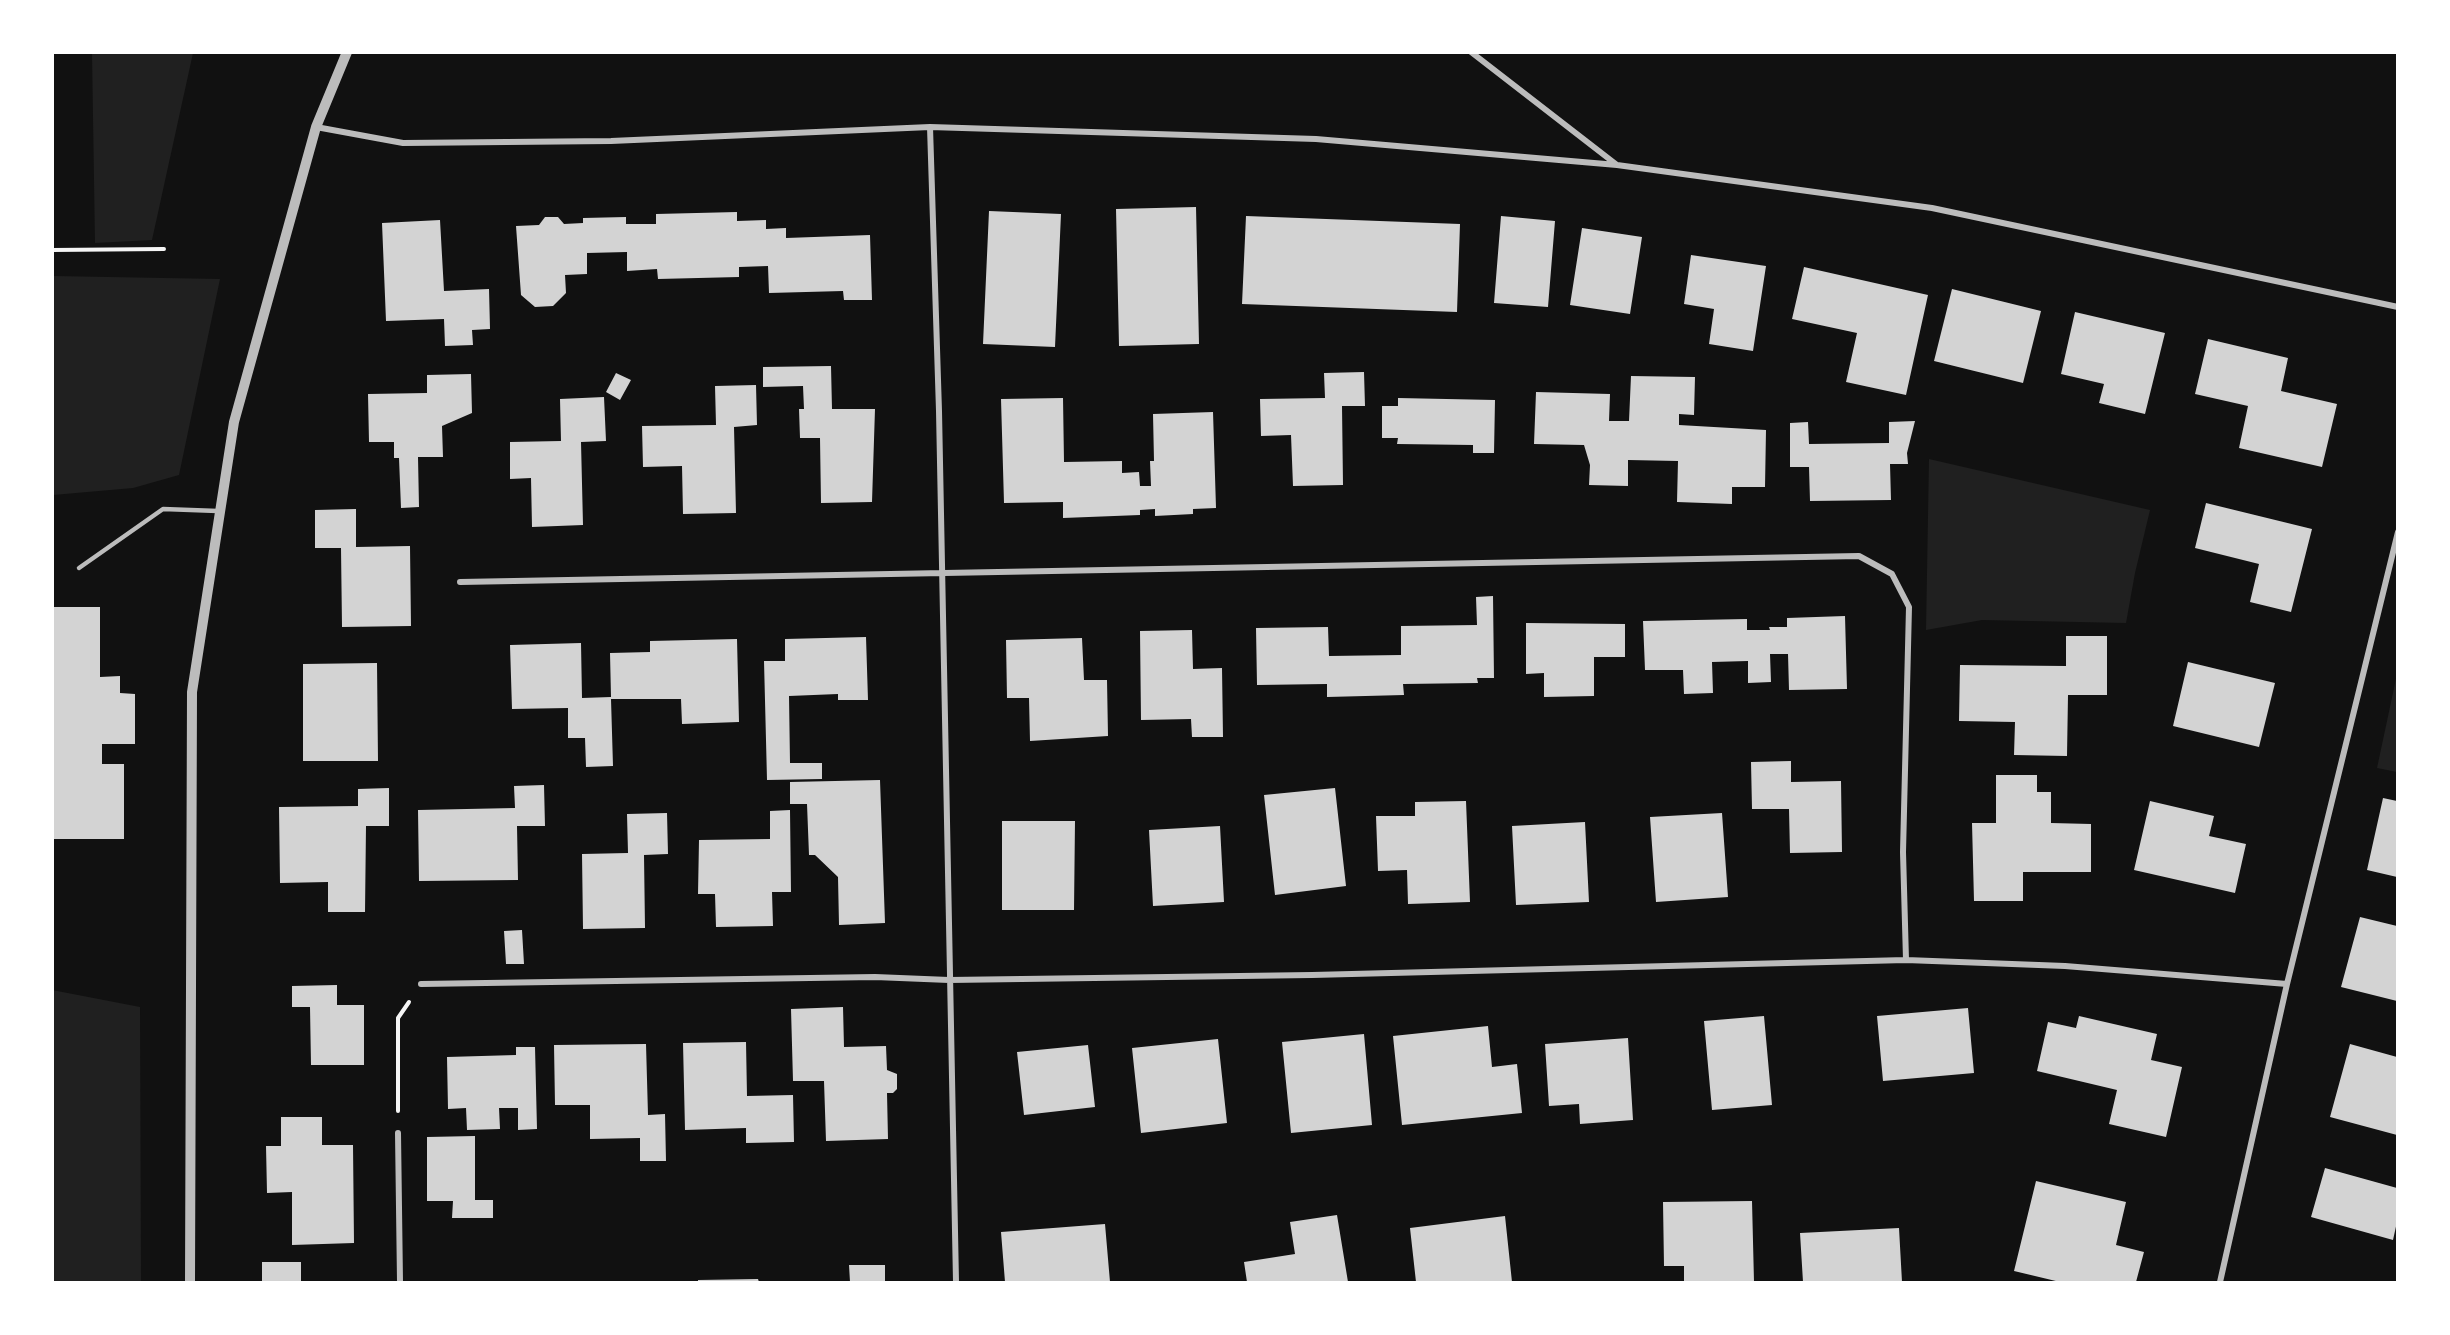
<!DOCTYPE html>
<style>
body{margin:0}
#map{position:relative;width:2450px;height:1335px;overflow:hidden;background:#111;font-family:Manrope,sans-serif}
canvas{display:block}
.frame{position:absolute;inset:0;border:54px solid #fff;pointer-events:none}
</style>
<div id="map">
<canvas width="2450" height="1335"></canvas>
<div class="frame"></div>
</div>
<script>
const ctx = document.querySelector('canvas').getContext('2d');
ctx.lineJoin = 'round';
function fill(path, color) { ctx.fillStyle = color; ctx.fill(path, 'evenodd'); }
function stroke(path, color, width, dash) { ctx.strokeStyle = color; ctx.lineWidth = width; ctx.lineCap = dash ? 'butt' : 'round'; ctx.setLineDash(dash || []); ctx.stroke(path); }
fill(new Path2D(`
 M92 53H193L152 240 95 243Z
 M53 276 220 279 179 475 133 488 53 495Z
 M1929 459 2150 510 2135 573 2126 623 1982 620 1926 630Z
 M2397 674 2398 772H2397L2377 768Z
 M52 990 140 1007 141 1282H53Z`), '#202020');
fill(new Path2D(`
 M1196 207 1199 344 1119 346 1116 209Z
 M989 211 1061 214 1055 347 983 344Z
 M737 212V221L766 220V229L786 228V238L870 235 872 300H844L843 291 769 293 768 266 739 267V277L658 279 657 269 627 271V252L587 253V274L565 275 566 293 553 306 535 307 521 295 516 226 539 225 545 217H558L564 224 583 223V218L626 217V224H656V214Z
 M1246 216 1460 224 1457 312 1242 304Z
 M1501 216 1555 221 1548 307 1494 303Z
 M440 220 444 291 489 289 490 329 472 330 473 345 445 346 444 319 386 321 382 223Z
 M1582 228 1642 237 1630 314 1570 305Z
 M1691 255 1766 266 1753 351 1709 344 1714 309 1684 304Z
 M1804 267 1928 295 1906 395 1846 382 1857 333 1792 319Z
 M1952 289 2041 311 2023 383 1934 361Z
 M2075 312 2165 333 2145 414 2099 403 2104 384 2061 374Z
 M2208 339 2288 358 2281 391 2337 404 2322 467 2239 448 2248 406 2195 394Z
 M831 366 832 409H875L872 502 821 503 820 438H800L799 409H804L803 386 763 387V367Z
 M1364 372 1365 406H1342L1343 485 1293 486 1291 435 1261 436 1260 399 1325 398 1324 373Z
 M616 373 631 380 620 400 606 392Z
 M471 374 472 413 442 426 443 457H418L419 507 401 508 399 458H394V442H369L368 394 427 393V375Z
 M1631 376 1695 377 1694 415 1679 414V425L1766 430 1765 487H1732V504L1677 502 1678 461 1628 460V486L1589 485 1590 465 1584 445 1534 444 1536 392 1610 394 1609 421H1629Z
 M756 385 757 425 734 427 736 513 683 514 682 466 643 467 642 426 716 425 715 386Z
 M604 397 606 441 581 442 583 525 532 527 531 478 510 479V442L561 441 560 399Z
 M1063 398 1064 462 1122 461V473L1139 472 1140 486H1151L1150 461H1154L1153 414 1213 412 1216 508 1193 509V514L1155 516V509L1140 510V515L1063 518V502L1004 503 1001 399Z
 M1398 398 1495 400 1494 453H1473V445L1397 444 1398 438H1382V406H1398Z
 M1915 421 1907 453 1908 464H1890L1891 500 1810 501 1809 467H1790V423L1808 422 1809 444 1889 443V422Z
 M2206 503 2312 529 2291 612 2250 602 2259 564 2195 548Z
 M356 509V547L410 546 411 626 342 627 341 548H315V510Z
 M1493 596 1494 678H1477L1478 683 1403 684 1404 695 1327 697V684L1257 685 1256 628 1328 627 1329 656 1401 655V626L1477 625 1476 597Z
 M52 607H100V677L120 676V693L135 694V744H102V764H124V839H52Z
 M1845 616 1847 689 1789 690 1788 654H1770L1771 682 1748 683V661L1712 662 1713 693 1684 694 1683 670H1645L1643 621 1747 619V630H1770L1769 627H1787V618Z
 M1526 623 1625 624V657H1594V696L1544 697V673L1526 674Z
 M1192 630 1193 669 1222 668 1223 737H1192L1191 719 1141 720 1140 631Z
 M2066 636H2107V695H2068L2067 756 2014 755 2015 722 1959 721 1960 665 2066 666Z
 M866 637 868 700H838V694L789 696 790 763H822V779L767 780 764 661H785V639Z
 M1082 638 1084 680H1107L1108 736 1030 741 1029 698H1007L1006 640Z
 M737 639 739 722 682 724 681 699H611L613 766 586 767 585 738H568V708L512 709 510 645 581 643 582 698 611 697 610 653 650 652V641Z
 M2188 662 2275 683 2259 747 2173 726Z
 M377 663 378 761H303V664Z
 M1791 761V782L1841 781 1842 852 1790 853 1789 809H1752L1751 762Z
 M1996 775H2037V792H2051V823L2091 824V872H2023V901H1974L1972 823H1996Z
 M880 780 885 923 839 925 838 877 815 855H809L807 804H790V782Z
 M544 785 545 826H517L518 880 419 881 418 810 515 808 514 786Z
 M389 788V826H366L365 912H328V882L280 883 279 807 358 806V789Z
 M1335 788 1346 886 1275 895 1264 795Z
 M2383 798 2397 801V877L2367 870Z
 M1466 801 1470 902 1408 904 1407 870 1378 871 1376 816H1415V802Z
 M2150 801 2214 816 2209 836 2246 844 2235 893 2134 870Z
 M790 810 791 892H772L773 926 716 927 715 894H698L699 840 770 839V811Z
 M667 813 668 854 644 855 645 928 583 929 582 854 628 853 627 814Z
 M1722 813 1728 897 1656 902 1650 817Z
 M1002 821H1075L1074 910H1002Z
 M1585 822 1589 902 1516 905 1512 826Z
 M1220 826 1224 902 1153 906 1149 830Z
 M2360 917 2397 926V1001L2341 987Z
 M522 930 524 964H506L504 931Z
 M337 985V1005H364V1065H311L310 1007H292V986Z
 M843 1007 844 1047 886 1046 887 1070 897 1074V1089L893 1093H887L888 1139 826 1141 824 1081H793L791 1009Z
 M1968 1008 1974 1073 1883 1081 1877 1016Z
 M1764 1016 1772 1105 1712 1110 1704 1021Z
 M2079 1016 2157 1034 2151 1060 2182 1067 2166 1137 2109 1124 2117 1090 2037 1071 2048 1022 2076 1028Z
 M1488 1026 1492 1067 1517 1064 1522 1113 1402 1125 1393 1036Z
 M1364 1034 1372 1125 1291 1133 1282 1042Z
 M1628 1038 1633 1120 1580 1124 1579 1104 1549 1106 1545 1044Z
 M1218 1039 1227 1123 1141 1133 1132 1048Z
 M746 1042 747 1096 793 1095 794 1142 746 1143V1128L685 1130 683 1043Z
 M646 1044 648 1115 665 1114 666 1161H640V1138L590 1139V1105H555L554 1045Z
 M2350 1044 2397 1057V1135L2330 1117Z
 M1088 1045 1095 1107 1024 1115 1017 1052Z
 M516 1047H535L537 1129 518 1130V1108H499L500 1129 467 1130 466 1108 448 1109 447 1057 516 1055Z
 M281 1117H322V1145H353L354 1243 292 1245V1192L267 1193 266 1146H281Z
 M475 1136V1200H493V1218H452L453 1201H427V1137Z
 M2325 1168 2397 1188V1222L2393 1240 2311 1217Z
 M2036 1181 2126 1202 2116 1245 2144 1252 2136 1282H2060L2014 1271Z
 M1752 1201 1754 1282H1684V1266H1664L1663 1202Z
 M1337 1215 1348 1282H1247L1244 1262 1295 1254 1290 1222Z
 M1505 1216 1512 1282H1416L1410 1228Z
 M1105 1224 1110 1282H1005L1001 1232Z
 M1899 1228 1902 1282H1803L1800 1233Z
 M262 1262H301V1282H262Z
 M849 1265H885V1282H850Z
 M758 1279 759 1282H698V1280Z`), '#d3d3d3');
stroke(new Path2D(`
 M52 250 164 249
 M398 1111V1018L409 1002`), '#f5f5f5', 4);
stroke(new Path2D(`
 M79 568 163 509 218 511`), '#bcbcbc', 4.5);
stroke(new Path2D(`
 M1471 52 1617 165
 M316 127 403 143 611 141 930 127 1316 139 1617 165 1932 208 2398 307
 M930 127 939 411 956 1282
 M460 582 1859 556 1892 574 1909 607 1903 852 1906 960
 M421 984 875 977 949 980 1312 975 1906 960 2065 966 2287 984
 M398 1133 400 1282
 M2220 1282 2287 984 2398 532`), '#bcbcbc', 6);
stroke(new Path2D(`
 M190 1282 192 692 234 422 316 127 347 52`), '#bcbcbc', 10);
</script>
